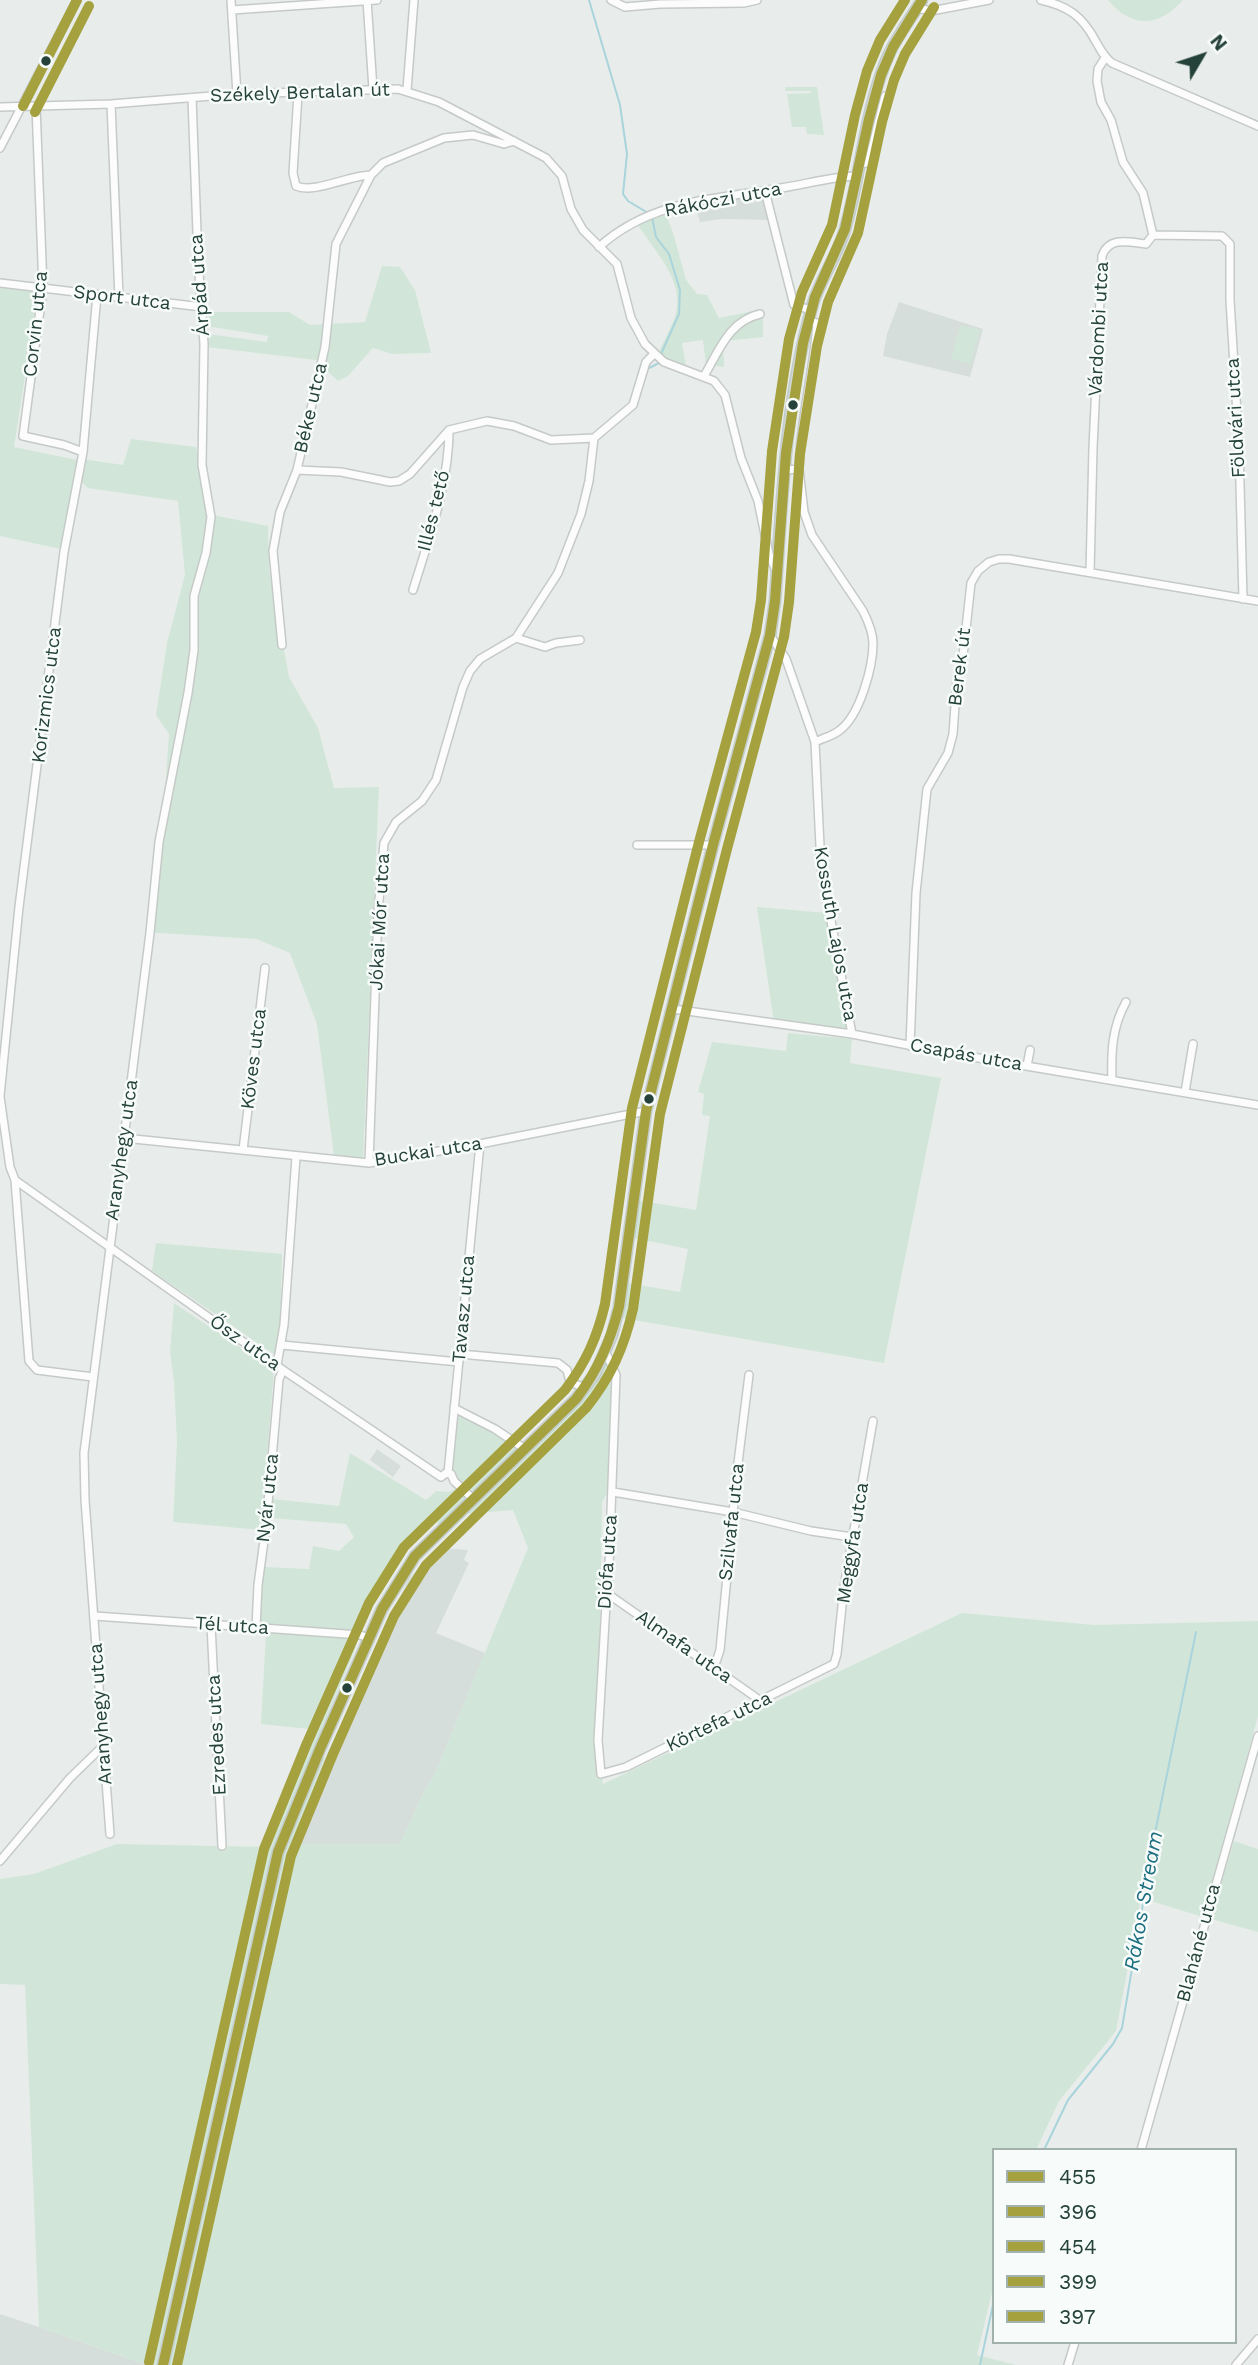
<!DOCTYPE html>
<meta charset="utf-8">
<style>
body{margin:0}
#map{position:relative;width:1258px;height:2365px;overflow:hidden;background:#e8edeb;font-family:"Work Sans",sans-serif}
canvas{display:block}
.legend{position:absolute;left:992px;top:2148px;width:245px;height:196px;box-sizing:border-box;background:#f7fbf9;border:2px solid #a3b1ad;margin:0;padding:9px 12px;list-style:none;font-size:21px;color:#24423a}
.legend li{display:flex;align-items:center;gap:14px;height:35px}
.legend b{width:35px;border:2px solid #a3b1ad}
.north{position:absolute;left:1167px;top:21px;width:70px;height:70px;-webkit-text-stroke:5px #f7fbf9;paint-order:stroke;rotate:51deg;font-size:19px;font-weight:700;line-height:28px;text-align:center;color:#24423a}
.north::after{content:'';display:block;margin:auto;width:24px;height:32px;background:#24423a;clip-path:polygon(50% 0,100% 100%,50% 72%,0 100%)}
</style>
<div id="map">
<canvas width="1258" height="2365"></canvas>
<ul class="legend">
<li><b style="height:9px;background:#a5a13f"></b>455</li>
<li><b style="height:9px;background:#a5a13f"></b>396</li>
<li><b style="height:9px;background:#a5a13f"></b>454</li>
<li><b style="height:9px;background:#a5a13f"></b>399</li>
<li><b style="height:9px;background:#a5a13f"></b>397</li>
</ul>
<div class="north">N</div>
</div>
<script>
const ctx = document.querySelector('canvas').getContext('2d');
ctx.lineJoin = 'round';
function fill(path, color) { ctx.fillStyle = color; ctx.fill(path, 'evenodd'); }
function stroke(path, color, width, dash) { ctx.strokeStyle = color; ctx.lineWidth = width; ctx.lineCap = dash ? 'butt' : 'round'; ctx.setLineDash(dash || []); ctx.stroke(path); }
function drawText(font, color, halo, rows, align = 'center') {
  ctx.font = font + ' "Work Sans",sans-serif'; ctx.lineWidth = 5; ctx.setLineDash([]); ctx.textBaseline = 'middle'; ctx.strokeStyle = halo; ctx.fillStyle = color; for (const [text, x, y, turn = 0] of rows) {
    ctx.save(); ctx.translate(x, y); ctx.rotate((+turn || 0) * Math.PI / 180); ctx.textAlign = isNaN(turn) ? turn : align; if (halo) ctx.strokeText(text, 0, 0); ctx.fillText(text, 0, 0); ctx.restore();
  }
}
fill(new Path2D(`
 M749 194 751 199 765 198 770 220 721 219 700 222 695 205 724 198 725 201H732V197L737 196 738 199Z
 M899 302 983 329 970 377 883 356 887 334Z
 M377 1449 401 1466 393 1477 370 1460Z
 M441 1548 468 1550 464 1560 469 1563 436 1633 485 1653 435 1774 424 1792 400 1844H291L325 1758 409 1578Z
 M0 2314 39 2327 147 2365H0Z`), '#d6dedb');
fill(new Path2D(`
 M1108 0H1183C1159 27 1132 29 1108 0Z
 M785 87H817L824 135 807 134 806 127H792L787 94 810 93 811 91H785Z
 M666 214 674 236 686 280 697 294 707 295 719 318 763 309V337L726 341 723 345 724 367 706 365 703 340 682 343 686 366 658 354C664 340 672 327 676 313 684 279 654 251 638 225Z
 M382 266 400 267 415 290 431 353 392 354 373 348 348 376 338 381 316 360 207 347 209 334 267 342 268 336 206 326 204 312H289L310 325 365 322Z
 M0 287 38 292 14 447 77 460 61 549 0 536Z
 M961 325 980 330 970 364 951 358Z
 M131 439 196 447 208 514 268 526 269 569 289 677 318 728 334 788 379 787 363 1158 334 1156 317 1024 290 953 256 939 145 932 162 837 169 734 156 715 167 643 185 575 178 501 88 488 78 478 82 459 123 465Z
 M757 907 827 913 850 1030 774 1023Z
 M788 1033 852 1039 850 1063 941 1078 884 1363 622 1318 627 1283 680 1292 688 1249 634 1238 636 1200 696 1210 710 1116 702 1115 704 1094 698 1092 712 1042 786 1051Z
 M156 1243 282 1254 280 1334 275 1355 152 1271Z
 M174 1303 274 1370 261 1530 173 1522 177 1441 174 1382 170 1352Z
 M607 1364 612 1377 608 1491 602 1502 598 1740 603 1784 962 1613 1094 1625 1258 1621V1716L1203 1917 1141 1898 1116 2031 1059 2101 1036 2150H994V2284L977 2355 1016 2365H147L39 2327 25 1985 0 1984V1879L34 1874 117 1844 268 1847 274 1811 302 1756 309 1729 261 1724 266 1633 258 1620 264 1567 309 1569 313 1546 339 1551 354 1537 346 1524 270 1518 272 1499 339 1506 350 1453 426 1500 436 1491 449 1492 455 1489 462 1491 465 1496 464 1502 440 1525 434 1520 407 1541 376 1582 354 1652 322 1728 315 1754 325 1758 292 1844H400L424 1792 435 1774 528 1548 513 1510 465 1514C514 1467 569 1422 607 1364Z
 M461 1413 519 1448 475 1490 467 1489 452 1470 456 1418Z
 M1234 1841 1258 1849V1932L1211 1919Z`), '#d1e6d8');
stroke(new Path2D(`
 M589 0 620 105 627 154 623 194 628 201 648 213
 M652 217 656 237 669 254 680 290 679 314 661 354
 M649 368 659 363
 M1044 2150 1068 2100 1113 2044 1122 2028 1154 1838 1196 1632
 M980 2365 994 2300`), '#a9d4db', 2);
const minor = new Path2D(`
 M231 0 237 94
 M367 0 373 89
 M611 0 625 7 660 4 744 3 757 0
 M1041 0C1068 6 1082 16 1095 40 1100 49 1104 57 1112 63L1258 126
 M917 8 931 11 989 0
 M232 10 377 0
 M407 90 414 0
 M298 94 293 173 296 186C314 194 350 175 371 175
 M111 104 119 297
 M36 106 43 288 23 436 64 445 83 452
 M0 107 111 104 237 94 398 89 439 102 546 158 562 176 571 209 583 230 617 264 631 318 645 344 664 362 714 381 725 395 741 458 758 501 769 554 776 571
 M0 148 77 0
 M858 164 867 163 869 160 885 96
 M765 191 794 305 811 310
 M1153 235 1222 236 1230 244V300L1239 446 1243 599
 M599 247C651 200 716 199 781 188 807 184 830 177 856 176
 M0 283 202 307
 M704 376C719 351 729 321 760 314
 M799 469C800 420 814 372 817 323L808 321
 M297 470 341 472 390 482 399 481 410 474 449 430 487 421 514 426 551 440 594 438
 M786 470 799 469 804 512 812 535 863 611C868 621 873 632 873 643 873 667 860 715 840 730 833 736 823 738 815 742
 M1090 572 1093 448 1102 256C1109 236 1129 242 1146 244L1153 235 1143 193 1123 162 1111 120 1101 102 1097 81 1098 69 1105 58
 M413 590C429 538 449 484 449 430
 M770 635 786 659 815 742 821 867 852 1034
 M516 638 545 647 556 643 580 640
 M282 645 273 551 280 512 297 470 325 347 336 244 371 175 383 163 444 138 473 135 504 144 514 141
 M637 845H713
 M673 1009 852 1034 949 1053 1258 1105
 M910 1046 916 893 927 789 948 753 953 734 957 678 962 665 971 583 978 571 989 562 999 559H1009L1258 601
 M1027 1066 1030 1050
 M1112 1080C1111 1052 1112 1027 1126 1002
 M1185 1092 1193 1044
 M0 1096 19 907 64 552 83 452 97 295
 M0 1097 10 1167 15 1180 29 1361 37 1370 93 1377
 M124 1138 369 1163 480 1144 646 1111
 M243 1150 265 968
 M369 1163 378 912 384 843 396 822 422 801 436 780 463 687 470 671 480 659 516 638 558 573 581 514 589 481 594 438 633 405 646 362 654 354
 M15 1180 283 1370 441 1477 446 1473 451 1474 454 1481 473 1499
 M282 1345 459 1362
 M606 1353 616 1375 608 1594 606 1604 598 1740 601 1774 626 1767 834 1664 837 1654 844 1587 873 1421
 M460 1354 558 1363 567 1370 570 1382 585 1388
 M277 1365 284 1325 296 1157
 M454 1408 495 1429 525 1449
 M448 1473 480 1144
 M613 1492 733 1512 811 1531 852 1537
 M608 1594 761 1701
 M95 1616 360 1635 369 1638
 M211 1625 222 1846
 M256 1628 258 1585 266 1526 279 1379 283 1370
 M714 1668 720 1650 737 1471 749 1375
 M110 1834 85 1500 84 1453 150 933 159 842 188 693 194 650V596L206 553 211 517 202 465 204 344 198 259 192 98
 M0 1861 70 1778 102 1747
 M1141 2150 1258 1736
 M1068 2365 1075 2342
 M1236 2365 1258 2339`);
const major = new Path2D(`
 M163 2365 278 1852 320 1749 382 1609 415 1556 576 1399 595 1374 612 1335 619 1307 646 1111 713 845 770 635 775 601C782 503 785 402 812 307 819 280 838 256 845 229 862 171 864 110 889 54 898 35 911 18 922 0`);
stroke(minor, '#c5cac8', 10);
stroke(major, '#c3ccc9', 13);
stroke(minor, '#fcfcfc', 7);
stroke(major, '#cfd7d5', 10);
stroke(new Path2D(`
 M163 2365 278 1852 320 1749 382 1609 415 1556 576 1399C598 1370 610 1342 619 1307L646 1111 713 845 770 635 775 601 786 453 803 343 815 297 845 229 869 119 881 75 893 47 922 0`), '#a5a13f', 10);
stroke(new Path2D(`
 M177 2365 291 1856 333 1754 394 1616 426 1565 586 1408C611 1377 624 1348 633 1309L660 1114 727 849 784 637 789 602 800 454 817 346 828 302 858 233 882 122 894 80 905 54 934 7`), '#a5a13f', 10);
stroke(new Path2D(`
 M149 2362 264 1849 307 1743 369 1603 404 1547 565 1390C586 1362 597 1338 605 1304L632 1108 699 842 756 632 761 600 772 451 789 339 802 292 832 225 855 115 867 71 880 40 905 0`), '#a5a13f', 10);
stroke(new Path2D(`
 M23 106 77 0`), '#a5a13f', 10);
stroke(new Path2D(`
 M35 112 89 6`), '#a5a13f', 10);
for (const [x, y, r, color] of [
 [46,61,6,"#24423a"],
 [793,405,6,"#24423a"],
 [649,1099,6,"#24423a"],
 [347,1688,6,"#24423a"]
]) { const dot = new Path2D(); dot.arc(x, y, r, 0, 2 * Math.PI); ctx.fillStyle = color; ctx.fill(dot); stroke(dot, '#f7fbf9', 2.5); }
drawText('19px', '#24423a', '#f7fbf9', [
 ["Székely Bertalan út",300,93,-2],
 ["Rákóczi utca",723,200,-11],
 ["Árpád utca",200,285,-94],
 ["Sport utca",122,298,7],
 ["Corvin utca",36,324,-84],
 ["Várdombi utca",1099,329,-87],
 ["Béke utca",311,408,-77],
 ["Földvári utca",1236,418,-93],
 ["Illés tető",434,511,-76],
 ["Berek út",960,667,-83],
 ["Korizmics utca",47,695,-83],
 ["Jókai Mór utca",380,922,-87],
 ["Kossuth Lajos utca",835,934,80],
 ["Csapás utca",966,1055,10],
 ["Köves utca",254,1059,-83],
 ["Aranyhegy utca",122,1150,-82],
 ["Buckai utca",428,1152,-9],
 ["Tavasz utca",464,1309,-85],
 ["Ősz utca",245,1343,35],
 ["Nyár utca",268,1498,-84],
 ["Szilvafa utca",732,1522,-84],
 ["Meggyfa utca",853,1543,-81],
 ["Diófa utca",608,1562,-86],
 ["Tél utca",232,1626,4],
 ["Almafa utca",684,1647,35],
 ["Aranyhegy utca",101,1714,-94],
 ["Körtefa utca",719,1722,-26],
 ["Ezredes utca",217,1735,-93],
 ["Blaháné utca",1199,1943,-75]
]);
drawText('italic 21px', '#1c6f80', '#f7fbf9', [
 ["Rákos Stream",1144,1901,-80]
]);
</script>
